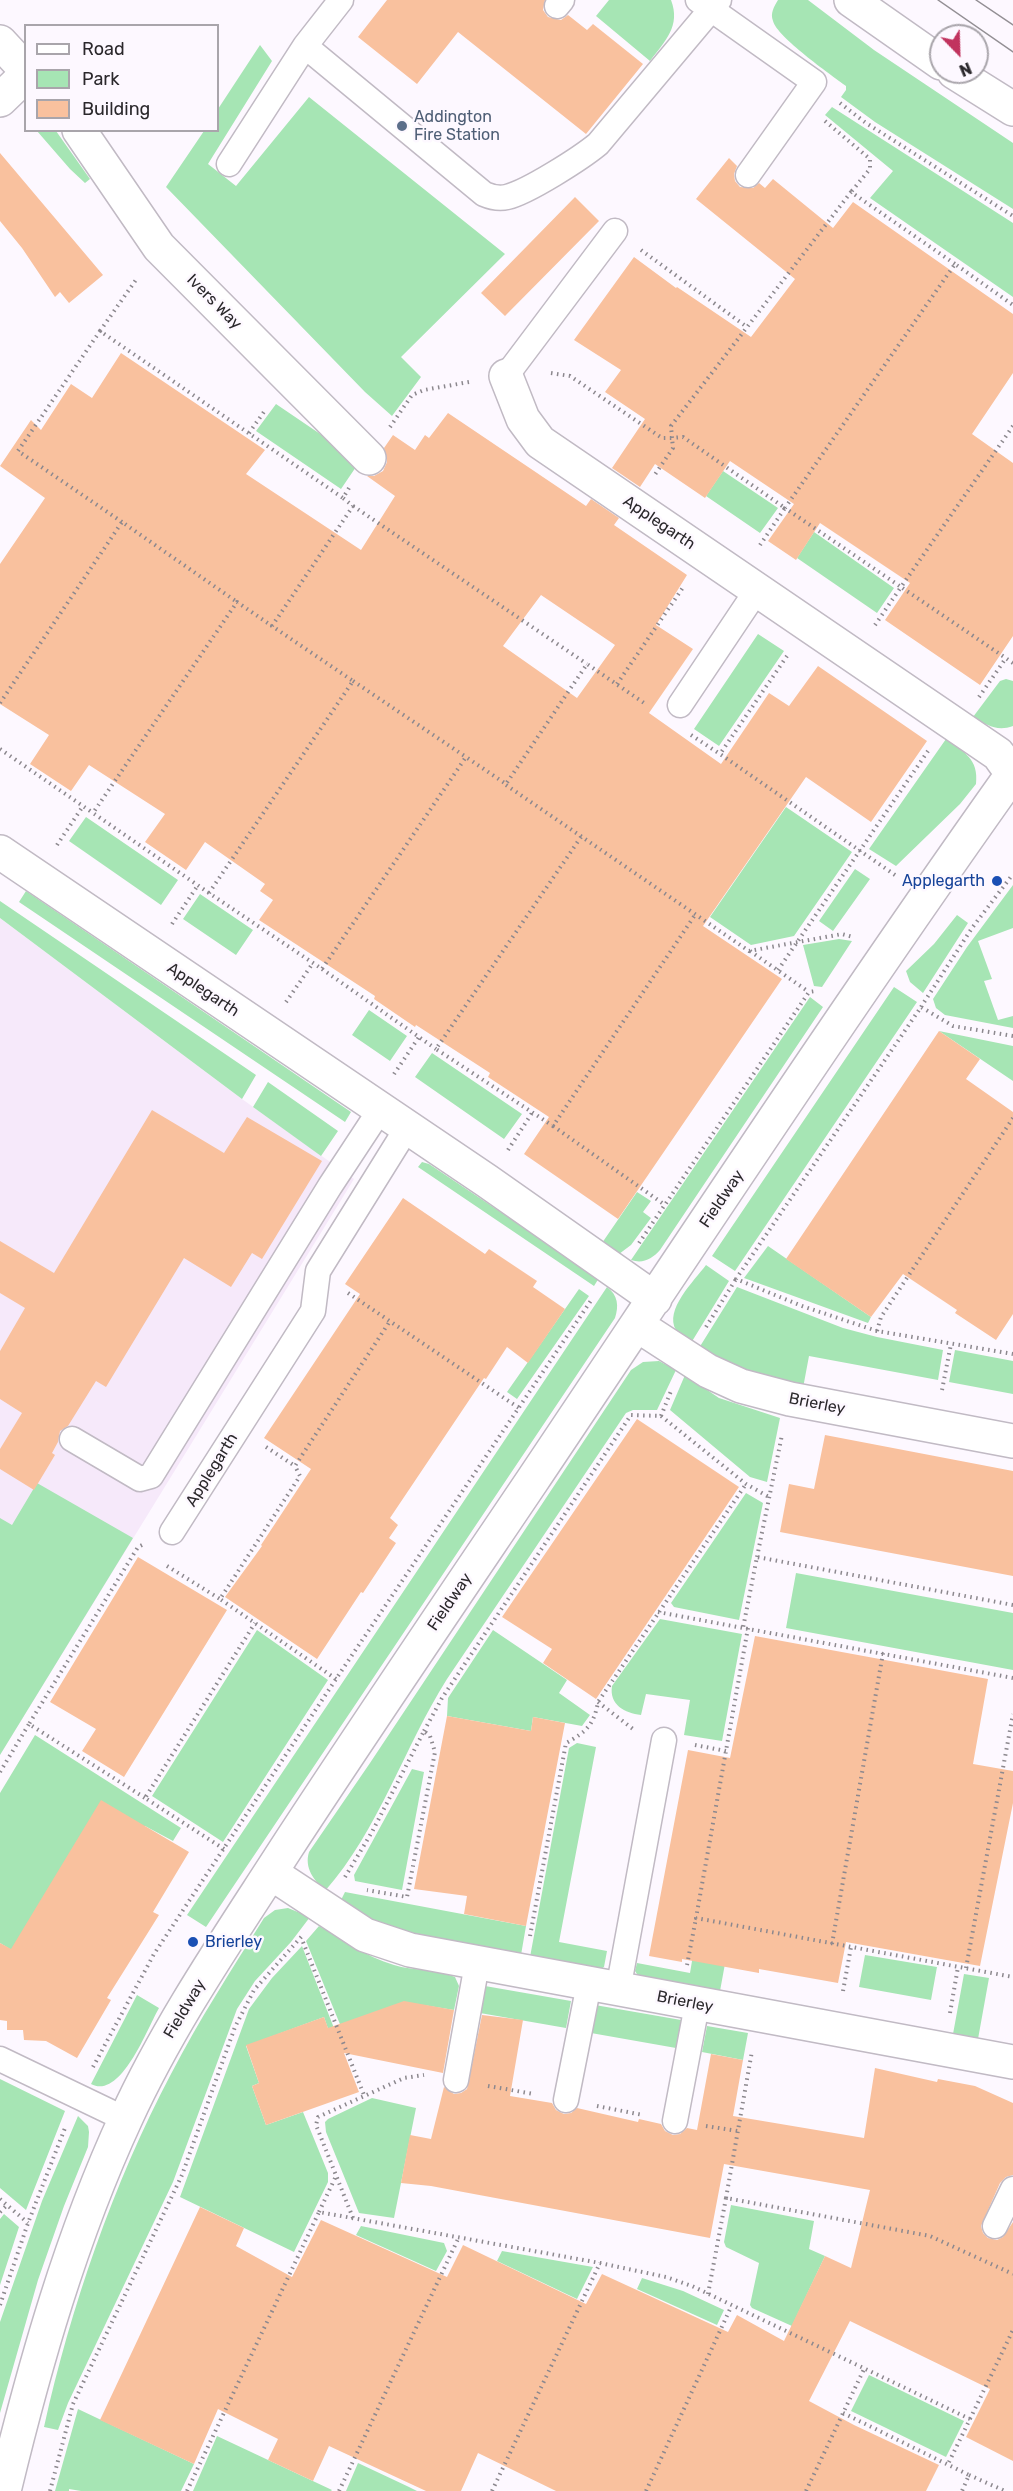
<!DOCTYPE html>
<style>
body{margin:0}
#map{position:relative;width:1013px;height:2491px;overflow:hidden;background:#fdf8ff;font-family:Rubik,sans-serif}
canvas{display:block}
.legend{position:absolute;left:24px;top:24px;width:195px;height:108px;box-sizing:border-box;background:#fdf8ff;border:2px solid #a9a5ab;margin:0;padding:8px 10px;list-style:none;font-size:18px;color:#2b282c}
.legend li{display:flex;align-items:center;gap:12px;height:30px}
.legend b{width:30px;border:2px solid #a9a5ab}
.north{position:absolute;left:929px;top:24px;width:60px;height:60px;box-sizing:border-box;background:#fdf8ff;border:2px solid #a9a5ab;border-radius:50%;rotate:157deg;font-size:16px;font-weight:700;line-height:24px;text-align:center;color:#2b282c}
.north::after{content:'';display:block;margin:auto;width:21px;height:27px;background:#c1335e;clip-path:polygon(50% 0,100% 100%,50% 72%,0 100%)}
</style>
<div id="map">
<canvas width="1013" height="2491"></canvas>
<ul class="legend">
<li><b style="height:8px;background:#fff"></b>Road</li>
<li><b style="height:16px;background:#a6e5b4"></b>Park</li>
<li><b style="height:16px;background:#f9c19e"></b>Building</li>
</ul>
<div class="north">N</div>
</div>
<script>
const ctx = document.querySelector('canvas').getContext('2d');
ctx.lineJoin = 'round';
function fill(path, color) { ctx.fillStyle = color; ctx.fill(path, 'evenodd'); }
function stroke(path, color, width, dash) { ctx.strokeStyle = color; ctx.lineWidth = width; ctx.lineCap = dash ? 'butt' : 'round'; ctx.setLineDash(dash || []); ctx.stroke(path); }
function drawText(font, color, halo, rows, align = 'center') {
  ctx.font = font + ' Rubik,sans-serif'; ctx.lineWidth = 5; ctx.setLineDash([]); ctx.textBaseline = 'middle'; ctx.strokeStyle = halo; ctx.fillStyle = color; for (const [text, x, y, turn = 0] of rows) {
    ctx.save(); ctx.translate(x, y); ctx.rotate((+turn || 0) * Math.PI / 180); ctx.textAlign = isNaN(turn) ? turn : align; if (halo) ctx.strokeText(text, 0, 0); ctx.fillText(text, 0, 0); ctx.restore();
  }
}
fill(new Path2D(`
 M0 918 242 1099 354 1179 0 1755Z`), '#f6e9fa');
fill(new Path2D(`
 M609 0H671C681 26 665 41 650 61L596 16Z
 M778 0H808L874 50 1013 143V209L875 122 841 97 846 90V86C830 74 777 37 773 21 770 13 774 7 778 0Z
 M260 45 272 61 208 164 236 186 309 97 505 254 401 357 421 377 392 416 365 392 166 187 204 131 218 130V109Z
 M832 107 1013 223V297L870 198 893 171 825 115Z
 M37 131H56L90 179 85 183 70 169Z
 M276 404 360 461 341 489 256 431Z
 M723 471 778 508 760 533 706 496Z
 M814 532 894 588 877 613 797 558Z
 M758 634 784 651 719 746 694 729Z
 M1006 679 1013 681V726C997 732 987 725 973 717L1000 681Z
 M946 739C964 752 979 759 976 784L960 804 896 866 869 849Z
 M786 807 852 852 794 936 751 945 710 917Z
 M86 817 178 880 161 905 69 841Z
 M855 869 870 879 833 931 819 921Z
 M1013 885V928L978 941 992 979 984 981 998 1020 1013 1016V1028L945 1015 936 1008 933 999 967 947Z
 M26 891 351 1112 345 1122 19 902Z
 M200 894 253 930 236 955 183 919Z
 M0 901 256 1075 242 1099 0 918Z
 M957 915 968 923 923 993 910 982 906 971 934 944Z
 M839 939 852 941 822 987 814 986 803 945Z
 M894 987 917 1002 735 1271 712 1256Z
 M810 997 823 1007 660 1250C652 1259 643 1264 631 1260Z
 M369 1010 407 1036 390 1061 352 1035Z
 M939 1031 1013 1046V1081Z
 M432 1053 522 1114 504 1139 415 1077Z
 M268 1082 338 1131 321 1156 253 1107Z
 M422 1162 429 1164 599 1278 594 1286 418 1167Z
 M637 1192 651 1201 643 1212 651 1218 631 1245 619 1254 602 1243Z
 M768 1246 871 1317 868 1323 744 1278Z
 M706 1265 729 1281 691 1343C686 1339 680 1335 676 1330 664 1310 694 1281 706 1265Z
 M607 1287C618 1295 619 1306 615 1318L206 1927 187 1915Z
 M737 1287 843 1328 877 1337 943 1350 938 1380 809 1356 803 1388 740 1371 699 1348Z
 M579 1289 589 1296 517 1399 507 1392Z
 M955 1350 1013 1361V1394L949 1382Z
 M659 1361 676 1370 657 1410H633L626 1413 447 1679C404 1747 379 1830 325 1891 314 1880 304 1868 309 1852L370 1763 631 1370 643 1362Z
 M685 1375 719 1398 780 1418 767 1482 750 1477 670 1410Z
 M37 1483 133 1538 0 1755V1518L12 1525Z
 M746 1493 763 1503 739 1620 674 1607 671 1603Z
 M796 1573 1013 1613V1670L786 1628Z
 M660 1619 742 1634 722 1741 684 1735 690 1700 646 1694 641 1715C625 1713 609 1705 612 1686Z
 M257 1630 328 1680 223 1842 152 1796Z
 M493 1630 567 1680 559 1693 590 1715 582 1726 533 1717 531 1731 447 1716 448 1698Z
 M35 1735 181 1828 173 1841 145 1826 73 1949 18 1954 0 1943V1793Z
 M577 1743 596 1747 559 1942 607 1951 604 1967 599 1970 530 1957 569 1748Z
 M412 1769 424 1772 402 1890 355 1881 354 1875Z
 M345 1892 526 1926 521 1955C476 1947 427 1944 385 1925 369 1919 355 1909 341 1900Z
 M288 1908 310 1917 291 1942 255 1981 237 2009 173 2182 68 2403 58 2430 44 2427C71 2306 113 2184 171 2074 199 2020 232 1969 264 1918L275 1910Z
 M698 1925 731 1931 720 1991 639 1977 635 1971 637 1963 690 1973Z
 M319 1926C344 1940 366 1957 394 1965 413 1971 437 1969 455 1977L459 1986 454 2010 423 2005 346 2039 306 1941Z
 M302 1946 339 2041 333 2043 324 2017 246 2046 259 2083 252 2086 266 2125 303 2112 328 2173V2182L294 2252 180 2197 249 2009 272 1978Z
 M865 1955 937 1967 931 2000 859 1987Z
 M964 1974 989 1978 978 2039 953 2034Z
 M485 1986 571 2001 566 2028 480 2013Z
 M137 1995 159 2008C147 2029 121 2100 91 2084Z
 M595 2005 681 2020 676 2048 591 2033Z
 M707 2026 748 2033 743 2060 702 2052Z
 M0 2079 65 2111 26 2210 0 2188Z
 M372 2098 416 2108 394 2218 359 2213 326 2132 325 2122 328 2119Z
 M78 2116 88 2126 89 2132 88 2147 64 2206 38 2280 0 2413V2322L42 2201Z
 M731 2205 814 2221 809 2249 825 2256 792 2326 752 2308 750 2305 759 2263 726 2247 724 2242Z
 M4 2214 19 2227 0 2285V2219Z
 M361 2226 444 2243 447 2251 436 2271 356 2235Z
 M502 2251 593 2267 577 2299 497 2261Z
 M642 2278 683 2291 724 2310 717 2325 637 2289Z
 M869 2375 964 2421 946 2457 851 2411Z
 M78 2409 194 2464 181 2491H81L69 2489V2491H55Z
 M217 2436 332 2490 331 2491H193Z
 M358 2463 409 2487 417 2491H346Z`), '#a6e5b4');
fill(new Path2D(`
 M387 0H545L543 10 548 17 561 20 568 15 587 30 593 24 643 64 586 134 458 32 417 84 358 37Z
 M0 153 103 275 69 303 60 292 55 297 22 248 0 221Z
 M729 158 737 166 734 174 735 181 740 187 753 188 759 183 765 188 773 179 833 228 853 202 1013 314V373L972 434 1013 463V636L980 685 885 620 910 583 820 523 796 560 768 541 794 504 730 461 705 498 655 464 640 487 612 468 645 419 605 392 621 370 574 340 634 257 676 288 677 287 751 337 795 279 696 199Z
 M575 197 599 221 505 316 481 293Z
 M121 353 265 450 246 474 361 550 395 496 367 476H374L383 471 387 462 384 448 393 435 415 450 425 435 429 438 448 413 586 506 591 499 619 518 614 525 687 575 656 625 693 649 649 713 721 764 769 693 789 706 818 666 927 741 871 822 806 777 703 926 782 979 618 1219 524 1154 549 1117 488 1077 490 1073 416 1025 415 1027 374 999 375 996 259 920 273 900 260 891 265 884 205 842 186 870 145 842 165 814 89 765 71 791 30 764 49 735 0 704V564L45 498 0 466 31 420 41 430 71 384 92 398ZM541 595 615 645 577 698 503 646Z
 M939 1031 980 1059 966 1079 1013 1112V1314L996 1340 955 1313 957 1310 903 1274 871 1317 786 1259Z
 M152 1110 224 1153 247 1117 322 1161 262 1259 252 1253 231 1287 184 1258 106 1387 96 1381 68 1426 60 1431 58 1442 52 1453 55 1455 34 1490 0 1469V1449L22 1413 0 1399V1351L25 1308 0 1293V1241L54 1273Z
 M403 1198 485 1254 489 1249 537 1281 533 1287 565 1309 528 1363 507 1347 486 1379 484 1378 390 1518 398 1525 389 1538 396 1543 363 1593 361 1592 317 1659 225 1597 262 1546 261 1545 311 1469 264 1438 360 1294 345 1284Z
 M637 1419 739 1487 596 1699 543 1663 552 1649 502 1617Z
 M825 1435 1013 1471V1576L780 1532 789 1484 814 1489Z
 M138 1557 227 1610 124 1777 82 1751 96 1729 50 1702Z
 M755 1636 988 1679 973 1764 1013 1771V1803L980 1966 846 1942 838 1983 759 1969V1973L682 1959V1962L649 1956 688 1750 730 1758Z
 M447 1716 531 1731 533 1717 565 1723 526 1926 464 1914 467 1896 414 1889Z
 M101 1800 189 1852 153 1912 159 1915 107 1998 111 2000 77 2058 46 2041 24 2040 23 2030H7V2021L0 2020V1943L11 1949Z
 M404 2001 454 2010 443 2073 344 2053 359 2092 266 2125 252 2086 259 2083 246 2045 324 2017 328 2028Z
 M482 2015 523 2020 510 2096 552 2103 556 2110 564 2114 571 2113 577 2108 638 2122 639 2119 661 2124 665 2131 673 2135 680 2134 687 2128 697 2130 711 2054 743 2060 733 2116 864 2138 875 2068 937 2082 938 2079 975 2086 1013 2103V2175L1006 2177 1000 2183 981 2226 983 2233 988 2238 997 2240 1003 2237 1013 2222V2461L966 2437 990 2389 850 2321 809 2401 854 2425 939 2465 926 2491H556L478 2453 461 2491H426L329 2446 313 2481 268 2460 278 2439 218 2409 194 2464 100 2420 200 2207 244 2228 236 2246 292 2277 321 2220 447 2277 463 2245 586 2304 602 2274 728 2332 737 2315 784 2341 825 2256 851 2268 870 2190 724 2164 710 2238 431 2186 401 2183 410 2135 431 2139 444 2087 454 2094 461 2093 467 2089Z`), '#f9c19e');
const service = new Path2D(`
 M341 0 305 46 484 194C491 197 499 199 507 197 528 192 581 158 598 144L719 0
 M698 0 814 82 748 175
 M557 6 562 0
 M229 164 305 46
 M506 376 615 231
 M680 705 757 590
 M72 1439 140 1479 151 1476 330 1186 380 1110
 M172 1532 313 1311 318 1271 407 1128
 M618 1990 664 1740
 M0 2059 125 2119
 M456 2080 477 1964
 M566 2100 589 1984
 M675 2121 697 2005
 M995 2226 1013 2189`);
const minor = new Path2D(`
 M0 42 26 70
 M0 100 26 75
 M79 130 159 247 369 458
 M506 376 523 419 540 442 998 754 1013 775
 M0 852 487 1181 655 1299
 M637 1325 708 1371 741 1386 790 1399 1013 1441
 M271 1873 365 1935 410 1950 1013 2062
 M4 2491C35 2363 71 2237 126 2118 169 2024 229 1937 285 1850 366 1726 449 1604 532 1481 691 1244 848 1005 1013 773`);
const tertiary = new Path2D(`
 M851 0 941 63
 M954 72 1013 109`);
stroke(service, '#c1bac4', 27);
stroke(minor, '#c1bac4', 36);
stroke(tertiary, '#c1bac4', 36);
stroke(new Path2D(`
 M840 103 866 123 1013 216
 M825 121 870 159V169L851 192
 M641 250 747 327
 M100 331 138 277
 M551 373 570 376 662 438H672L673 448 654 476
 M1013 426 901 587 1013 663
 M390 427 412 395 424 390 469 382
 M249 433 266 409
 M349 488 343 498 353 506 272 626 353 681 209 893 322 969 466 757 506 784 587 664 647 705
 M353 506 587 664
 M122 522 18 451 100 331 343 498
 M760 545 785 508 683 437 672 438 671 426 851 192 955 264
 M875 625 901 587 785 508 955 264 1013 305
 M787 656 720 754 895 875
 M353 681 466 757
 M617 684 684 586
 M979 697 1006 658
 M0 703 122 522 237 602
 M691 735 720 754
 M0 749 93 813
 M506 785 749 951 842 934 853 937
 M581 837 436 1049 553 1126 695 915
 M57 845 83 806
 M209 893 93 813 237 602 272 626
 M172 924 198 885
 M750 951 809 992
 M322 969 436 1049
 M778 970 928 751
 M286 1002 313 963
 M921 1007 972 928 1013 874
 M1013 1036 953 1026 921 1007 736 1279 802 1306 877 1331 1013 1354
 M394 1074 419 1037
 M553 1126 665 1205
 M508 1150 532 1113
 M639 1243 809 992 816 991
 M348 1293 519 1408
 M706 1327 736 1279
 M877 1331 881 1317 1013 1118
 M942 1390 951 1344
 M661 1416 671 1391
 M266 1447 295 1466
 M142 1545 138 1547 29 1724 145 1798
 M757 1557 782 1435
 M167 1566 220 1599
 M1013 1605 757 1557 743 1628 1013 1678
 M658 1612 743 1628
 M748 1628 696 1918 1013 1977
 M336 1679 220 1599 300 1476 295 1466 390 1321
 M598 1702 633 1729
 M424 1731 442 1698 631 1415 661 1416 746 1484 769 1497
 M695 1745 726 1751
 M0 1772 29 1724
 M224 1849 145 1798 255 1623
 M345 1877 372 1832 424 1731 430 1736 435 1752 407 1897 367 1890
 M530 1936 566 1743C586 1732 594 1725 598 1702L746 1484
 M303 1942 364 2095
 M832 1944 883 1653
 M687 1965 696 1918
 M966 1968 1013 1714
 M843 1991 851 1947
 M950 2013 958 1967
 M93 2067 154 1954 336 1679 592 1299
 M488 2086 534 2094
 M597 2106 643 2115
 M706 2126 738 2131
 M726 2198 752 2051
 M0 2199 28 2223
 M0 2212 7 2205
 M319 2212 336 2176
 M353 2218 316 2125 318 2117 404 2078 424 2075
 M708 2294 726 2198 930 2236 1013 2274
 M0 2305 28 2223 65 2128
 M843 2413 969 2475 962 2491
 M970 2419 1013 2330
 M969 2475 1005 2491
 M50 2491 73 2404 182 2175 235 2027 254 1990 302 1936
 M187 2491 319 2212 600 2263 666 2277 692 2286 970 2419 948 2464
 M339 2491 458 2239
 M492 2491 600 2263
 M646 2491 731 2307
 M806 2491 865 2367`), '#8c888e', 4, [1.5, 4.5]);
stroke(service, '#fff', 24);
stroke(minor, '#fff', 33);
stroke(tertiary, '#fff', 33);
stroke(new Path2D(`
 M938 0 1013 52
 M976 0 1013 25`), '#938f94', 1.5);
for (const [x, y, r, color] of [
 [402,126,6,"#5c6f8a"],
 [997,881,6,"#1a4fb4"],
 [193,1942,6,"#1a4fb4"]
]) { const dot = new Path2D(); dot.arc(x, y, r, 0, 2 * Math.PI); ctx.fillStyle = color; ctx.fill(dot); stroke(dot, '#fdf8ff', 2); }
drawText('16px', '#4e5e75', '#fdf8ff', [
 ["Addington",414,117],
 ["Fire Station",414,135]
], 'left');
drawText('16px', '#2b282c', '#fdf8ff', [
 ["Ivers Way",214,302,45],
 ["Applegarth",659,523,34],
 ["Applegarth",203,990,34],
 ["Fieldway",722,1199,-56],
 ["Brierley",817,1404,11],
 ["Applegarth",212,1470,-58],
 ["Fieldway",450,1602,-56],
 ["Brierley",685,2002,11],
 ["Fieldway",185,2009,-59]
]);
drawText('16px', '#164399', '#fdf8ff', [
 ["Applegarth",985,881],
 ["Brierley",205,1942,"left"]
], 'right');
</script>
